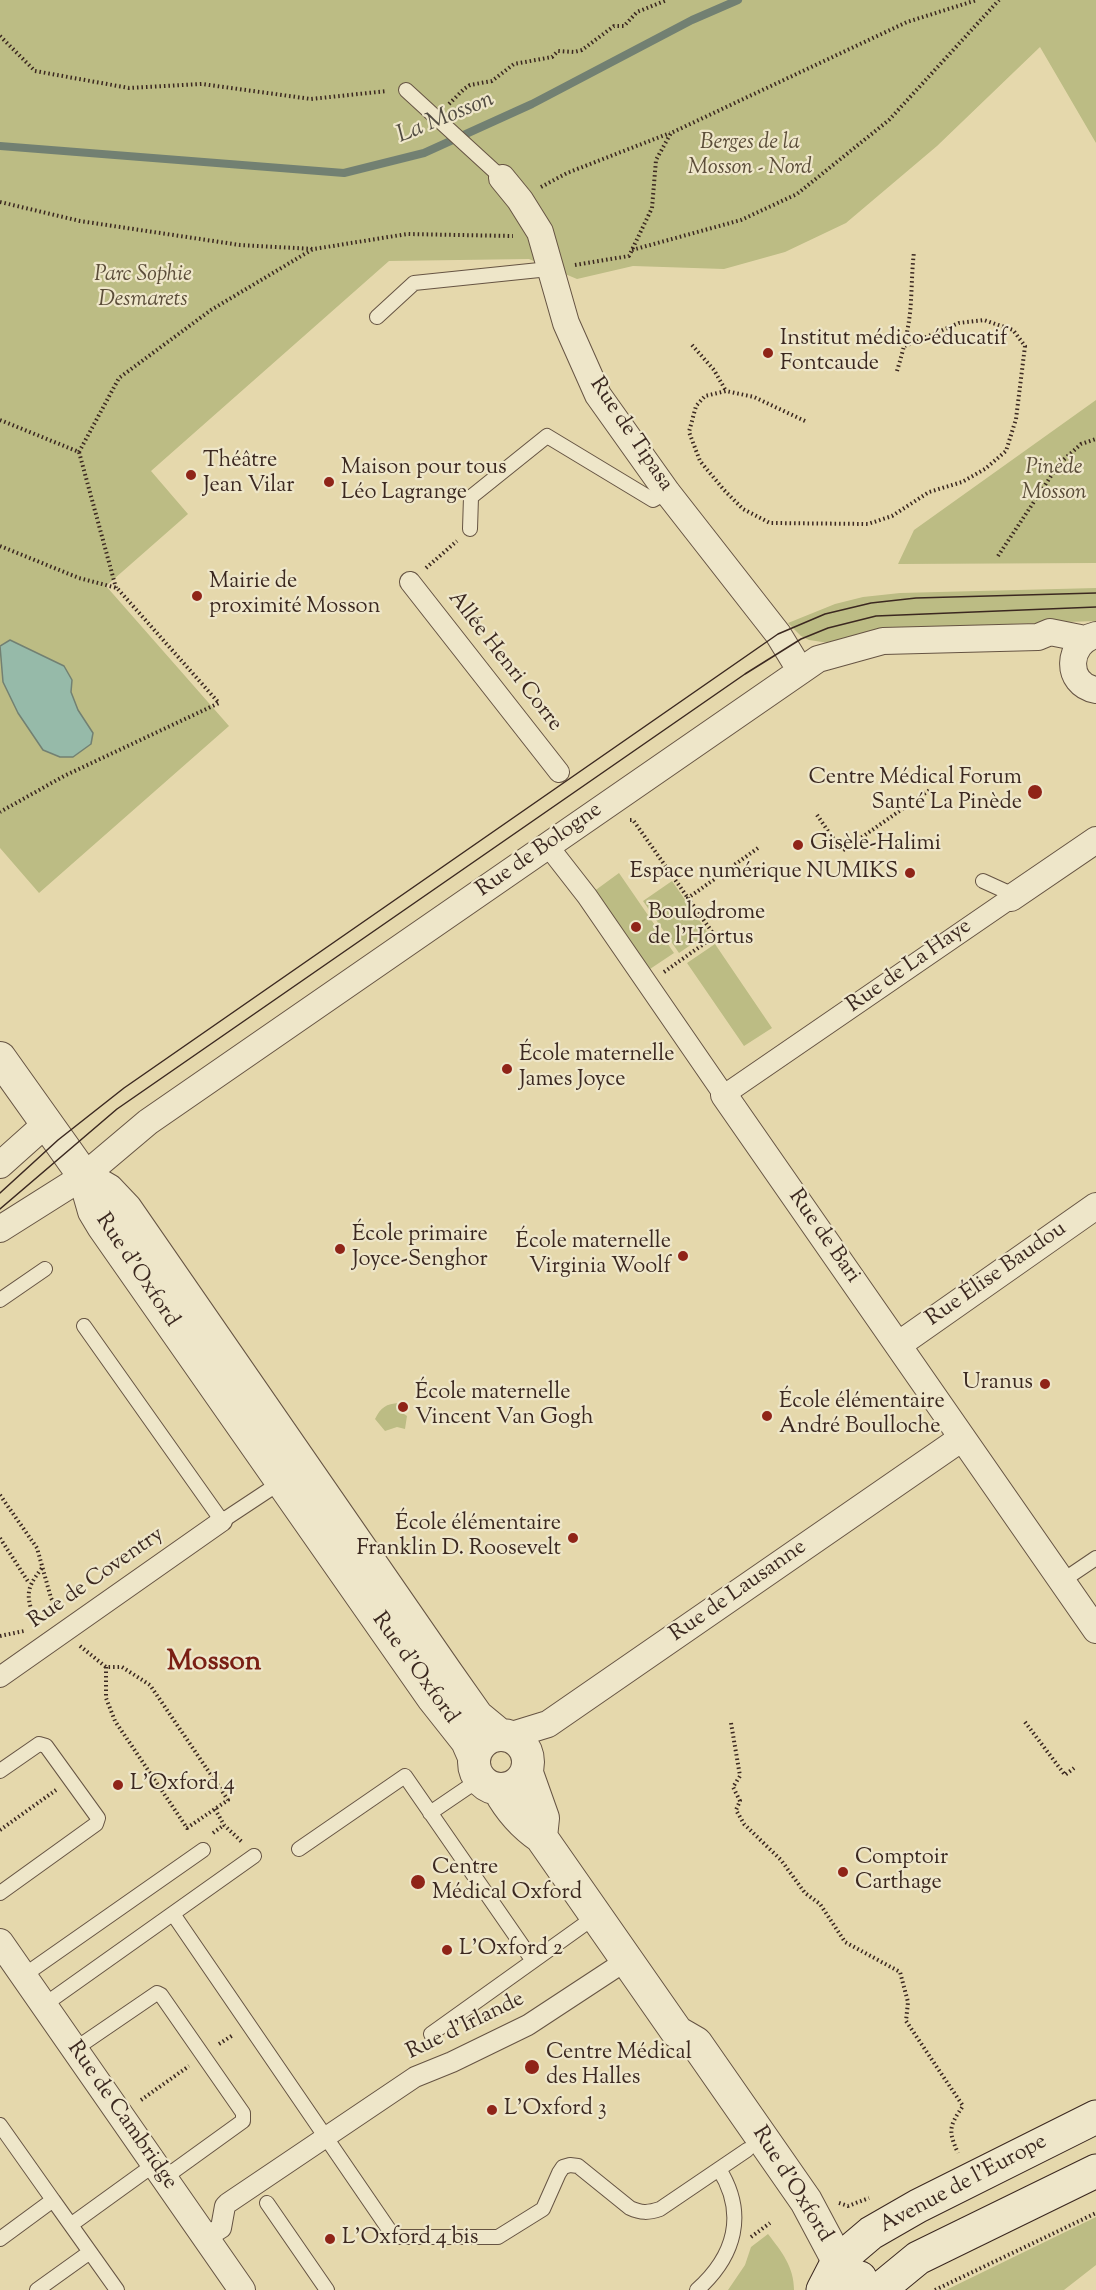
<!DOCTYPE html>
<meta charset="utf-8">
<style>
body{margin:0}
canvas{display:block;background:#e5d8ac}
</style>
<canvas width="1096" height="2290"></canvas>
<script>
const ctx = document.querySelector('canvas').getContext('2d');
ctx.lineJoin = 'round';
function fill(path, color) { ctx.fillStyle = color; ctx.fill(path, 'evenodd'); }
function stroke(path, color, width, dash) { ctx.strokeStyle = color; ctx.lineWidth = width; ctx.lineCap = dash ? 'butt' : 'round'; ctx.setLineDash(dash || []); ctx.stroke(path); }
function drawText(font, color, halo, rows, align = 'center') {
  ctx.font = font + ' "Sorts Mill Goudy",serif'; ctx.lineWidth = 4.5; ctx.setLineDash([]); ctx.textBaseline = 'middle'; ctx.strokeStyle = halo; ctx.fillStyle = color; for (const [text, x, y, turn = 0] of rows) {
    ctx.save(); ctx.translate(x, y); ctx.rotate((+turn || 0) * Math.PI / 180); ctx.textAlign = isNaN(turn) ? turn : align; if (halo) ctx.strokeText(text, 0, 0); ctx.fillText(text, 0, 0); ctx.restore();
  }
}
fill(new Path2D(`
 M0 0H1096V143L1040 47 937 146 846 223 785 252 724 269 633 266 577 279 529 259 389 261 151 471 188 514 106 586 229 726 39 893 0 848Z
 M1096 400V563L898 564 914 530Z
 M1096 588V621L896 628 829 643 809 640 801 636 788 623 835 604 863 597 900 593Z
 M619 873 674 953 647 971 593 892Z
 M672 881 708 933 679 953 643 901Z
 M715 944 772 1028 744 1046 687 963Z
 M399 1403 404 1414 407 1416 405 1429 397 1427 385 1431 375 1419C381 1407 386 1404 399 1403Z
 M1096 2217V2265L1064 2290H946Z
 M768 2234C782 2252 794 2267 794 2290H728L745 2265 751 2247Z`), '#bcbc84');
const water = new Path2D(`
 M10 640 64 666 72 680 71 692 78 710 93 733 91 744 73 757H60L43 750 18 713 3 682 0 646Z`);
fill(water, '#96baa9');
stroke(water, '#728072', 1.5);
stroke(new Path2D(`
 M0 146 344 173 424 153 532 104 692 20 738 0`), '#728072', 8);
const service = new Path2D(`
 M406 90 502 178
 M377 317 414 283 549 269
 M470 529 471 497 547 436 653 500 667 492
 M983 881 1005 891 1011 898
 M0 1300 45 1269
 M84 1326 222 1521 281 1482
 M1062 1581 1096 1558
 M0 1771 39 1744 46 1746 98 1818 96 1824 0 1893
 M430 1813 480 1779
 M299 1849 405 1776 533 1961
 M173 1914 392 2234 400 2237H498L543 2209 559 2173 563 2167 570 2165 578 2166 630 2208C641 2213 648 2213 660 2209L747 2150
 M23 1976 203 1850
 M44 2005 254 1856
 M431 2034 596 1916
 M75 2049 157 1993 161 1995 243 2113V2121L164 2178
 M0 2125 53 2200
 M267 2203 327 2290
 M72 2224 155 2164
 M0 2239 53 2200 90 2252 37 2290
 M90 2252 117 2290
 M697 2290C735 2256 747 2214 719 2169`);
const pedestrian = new Path2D(`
 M410 582 559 772
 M548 846 587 896 724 1095 1011 898
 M0 1677 222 1521
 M205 2238 221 2228 225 2206 228 2203 415 2077 452 2062 528 2025 627 1960`);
const minor = new Path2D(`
 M502 178 520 200 540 232 566 323 598 395 667 492 778 634 800 670
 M1096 635C1067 642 1064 684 1096 690
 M1011 898 1096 840
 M724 1095 1096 1630
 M0 1165 47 1123
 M0 1229 84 1176 148 1122 818 659 883 641 1038 637 1050 632 1085 639
 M898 1345 1096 1206
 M509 1736 548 1724 962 1438
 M0 1942 242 2290`);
const tertiary = new Path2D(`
 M0 1058 84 1176 94 1211 103 1226 433 1698 467 1741 474 1757
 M84 1176 108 1190 126 1209 446 1672 477 1716 500 1735
 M474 1762a27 27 0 1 1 54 0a27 27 0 1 1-54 0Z
 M527 1773 543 1818 541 1837
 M499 1790C510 1810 522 1824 541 1837L677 2032 696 2043 806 2201 838 2261`);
const secondary = new Path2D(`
 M823 2290 838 2261 871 2233 918 2206 1096 2117
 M852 2290 860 2278
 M879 2290 918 2258 1096 2171`);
stroke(service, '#665443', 16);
stroke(pedestrian, '#665443', 22);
stroke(minor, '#665443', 28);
stroke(tertiary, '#665443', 34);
stroke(secondary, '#3b2820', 35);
stroke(new Path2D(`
 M0 36 35 71 129 88 202 84 311 99 387 91
 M449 104 464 89 470 85 492 81 514 64 552 57 558 51 574 52 582 50 614 26H624L637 12 667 0
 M541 187 567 173 670 133
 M0 202 80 221 240 245 314 249 407 234 513 236
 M632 250 741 220 797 194 889 120 999 0
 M575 265 629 256 652 208 656 160 671 133 907 22 977 0
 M692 345 714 370 726 391
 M897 371C904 348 910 324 911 300 912 284 912 268 914 252
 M0 420 79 452 116 588
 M805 421 754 397 726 391 705 396 696 406 689 432 700 461 724 490 743 509 770 523 868 524 892 516 929 492 962 482 985 469 1006 451 1016 419 1025 346 1013 330 984 320 959 323 905 346
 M79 452 119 378 211 310 313 249
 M0 546 79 578 117 588 219 703 64 776 0 812
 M998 556 1059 464 1081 444 1096 439
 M426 568 457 541
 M817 815 842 851 931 789
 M630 820H633L688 898
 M664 972 715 936 688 898 758 848
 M0 1495 37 1548 51 1598 58 1611
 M0 1538 29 1583
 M35 1624C28 1596 23 1592 42 1568
 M0 1636 24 1631
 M80 1646 106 1667H122L150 1685 228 1800 187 1828 115 1721 106 1698V1667
 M1025 1722 1065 1775 1074 1768
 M731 1723 740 1776 733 1787 740 1801 736 1810 744 1824 781 1860 805 1893 820 1904 845 1942 900 1972 908 2002 906 2021 963 2106C949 2126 948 2131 958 2153
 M215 1809 224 1825 243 1843
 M0 1830 56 1790
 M213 1833 224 1825
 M219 2044 233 2035
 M141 2100 189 2066
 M839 2203 848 2206 869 2198
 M751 2237 770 2223
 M935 2290 1096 2213`), '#3b2820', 4, [1.5, 3]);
stroke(service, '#eee6c9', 14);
stroke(pedestrian, '#eee6c9', 20);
stroke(minor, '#eee6c9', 26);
stroke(tertiary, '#eee6c9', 32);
stroke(secondary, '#eee6c9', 33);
stroke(new Path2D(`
 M0 1193 58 1140 124 1088 778 634 825 614 871 603 916 598 1096 593
 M0 1209 117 1109 745 674 801 639 828 628 876 616 1096 607`), '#3b2820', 1.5);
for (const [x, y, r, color] of [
 [768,353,6,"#8f2418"],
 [191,475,6,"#8f2418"],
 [329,482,6,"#8f2418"],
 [197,596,6,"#8f2418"],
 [1035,792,8,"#8f2418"],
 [798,845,6,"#8f2418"],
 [910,873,6,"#8f2418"],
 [636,927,6,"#8f2418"],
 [507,1069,6,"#8f2418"],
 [340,1249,6,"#8f2418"],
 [683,1256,6,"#8f2418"],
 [1045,1384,6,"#8f2418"],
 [403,1407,6,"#8f2418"],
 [767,1416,6,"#8f2418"],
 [573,1538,6,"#8f2418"],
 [118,1785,6,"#8f2418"],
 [843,1872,6,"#8f2418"],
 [418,1882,8,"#8f2418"],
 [447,1950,6,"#8f2418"],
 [532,2067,8,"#8f2418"],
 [492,2110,6,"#8f2418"],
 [330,2239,6,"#8f2418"]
]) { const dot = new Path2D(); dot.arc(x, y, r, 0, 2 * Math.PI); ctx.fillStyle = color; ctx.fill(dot); stroke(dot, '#eee6c9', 2); }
drawText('italic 22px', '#5b4d39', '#eee6c9', [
 ["Berges de la",750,144],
 ["Mosson - Nord",750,169],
 ["Parc Sophie",143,276],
 ["Desmarets",143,301],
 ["Pinède",1054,469],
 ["Mosson",1054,494]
]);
drawText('22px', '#3b2820', '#eee6c9', [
 ["Institut médico-éducatif",780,340],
 ["Fontcaude",780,365],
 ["Théâtre",203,462],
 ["Jean Vilar",203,487],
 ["Maison pour tous",341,469],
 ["Léo Lagrange",341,494],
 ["Mairie de",209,583],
 ["proximité Mosson",209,608],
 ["Centre Médical Forum",1022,779,"right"],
 ["Santé La Pinède",1022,804,"right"],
 ["Gisèle-Halimi",810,845],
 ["Espace numérique NUMIKS",898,873,"right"],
 ["Boulodrome",648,914],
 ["de l'Hortus",648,939],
 ["École maternelle",519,1056],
 ["James Joyce",519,1081],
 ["École primaire",352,1236],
 ["Joyce-Senghor",352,1261],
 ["École maternelle",671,1243,"right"],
 ["Virginia Woolf",671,1268,"right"],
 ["Uranus",1033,1384,"right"],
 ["École maternelle",415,1394],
 ["Vincent Van Gogh",415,1419],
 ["École élémentaire",779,1403],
 ["André Boulloche",779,1428],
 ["École élémentaire",561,1525,"right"],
 ["Franklin D. Roosevelt",561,1550,"right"],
 ["L'Oxford 4",130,1785],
 ["Comptoir",855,1859],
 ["Carthage",855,1884],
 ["Centre",432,1869],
 ["Médical Oxford",432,1894],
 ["L'Oxford 2",459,1950],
 ["Centre Médical",546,2054],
 ["des Halles",546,2079],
 ["L'Oxford 3",504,2110],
 ["L'Oxford 4 bis",342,2239]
], 'left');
drawText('22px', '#3b2820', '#eee6c9', [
 ["Rue de Tipasa",630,435,56],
 ["Allée Henri Corre",504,662,52],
 ["Rue de Bologne",540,851,-35],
 ["Rue de La Haye",910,967,-35],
 ["Rue de Bari",823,1237,55],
 ["Rue d'Oxford",136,1271,56],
 ["Rue Élise Baudou",997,1275,-35],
 ["Rue de Coventry",97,1579,-35],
 ["Rue de Lausanne",739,1592,-35],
 ["Rue d'Oxford",414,1669,54],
 ["Rue d'Irlande",466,2027,-26],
 ["Rue de Cambridge",121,2116,55],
 ["Rue d'Oxford",791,2185,58],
 ["Avenue de l'Europe",964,2185,-28]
]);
drawText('italic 24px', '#524c42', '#eee6c9', [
 ["La Mosson",446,119,-22]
]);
drawText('bold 28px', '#7a1f14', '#eee6c9', [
 ["Mosson",214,1664]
]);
</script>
